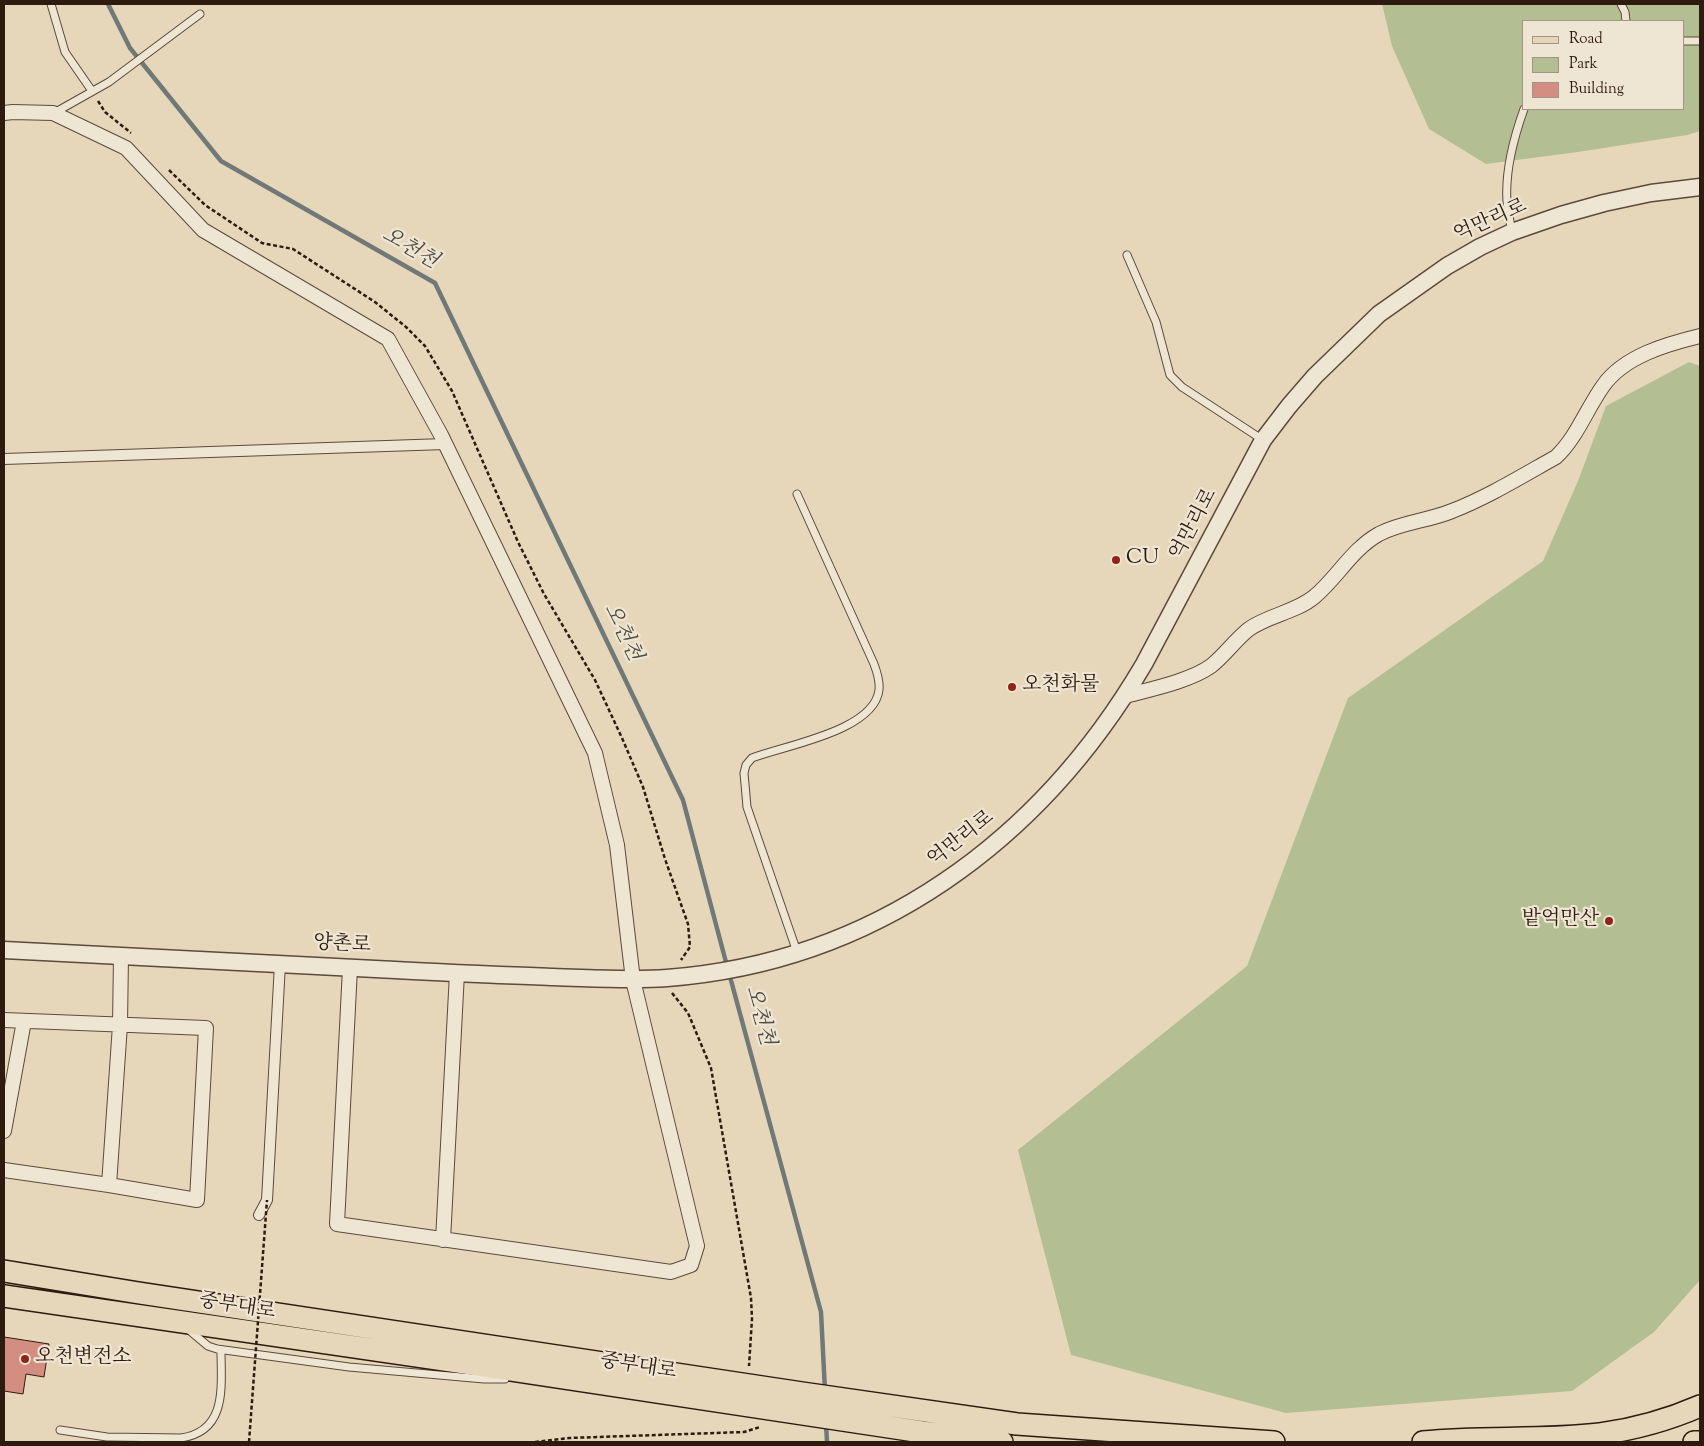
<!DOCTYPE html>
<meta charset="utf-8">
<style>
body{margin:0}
#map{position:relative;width:1704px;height:1446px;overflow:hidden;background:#e6d7bb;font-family:"Sorts Mill Goudy",serif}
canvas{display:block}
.frame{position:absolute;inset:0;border:5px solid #2e1b10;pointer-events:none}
.legend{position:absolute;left:1522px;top:20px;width:162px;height:90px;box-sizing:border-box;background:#efe5d3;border:1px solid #a29485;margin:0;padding:6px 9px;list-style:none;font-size:15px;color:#2e1b10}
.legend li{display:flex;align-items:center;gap:10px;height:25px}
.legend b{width:25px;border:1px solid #a29485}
</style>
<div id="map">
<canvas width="1704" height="1446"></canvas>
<div class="frame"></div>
<ul class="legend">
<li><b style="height:6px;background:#e6d7bb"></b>Road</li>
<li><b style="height:14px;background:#b3bf92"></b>Park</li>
<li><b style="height:14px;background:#d38e81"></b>Building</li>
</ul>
</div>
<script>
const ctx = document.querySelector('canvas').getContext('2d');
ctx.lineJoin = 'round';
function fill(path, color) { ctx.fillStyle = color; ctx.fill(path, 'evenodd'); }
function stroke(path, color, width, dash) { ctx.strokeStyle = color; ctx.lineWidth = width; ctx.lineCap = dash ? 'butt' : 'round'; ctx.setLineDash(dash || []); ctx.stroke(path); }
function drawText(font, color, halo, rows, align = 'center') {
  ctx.font = font + ' "Sorts Mill Goudy","Noto Serif KR",serif'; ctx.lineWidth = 4.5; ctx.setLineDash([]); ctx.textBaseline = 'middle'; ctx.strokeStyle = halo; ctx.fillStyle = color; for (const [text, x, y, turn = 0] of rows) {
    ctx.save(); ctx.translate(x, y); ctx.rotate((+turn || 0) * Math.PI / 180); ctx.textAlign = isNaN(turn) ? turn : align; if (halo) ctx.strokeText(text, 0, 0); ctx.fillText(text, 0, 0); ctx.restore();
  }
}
fill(new Path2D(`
 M1382 4H1700V131L1687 135 1578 152 1486 164 1429 129 1392 46ZM1523 21H1683V109H1523Z
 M1689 362 1700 366V1280L1654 1332 1572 1391 1286 1413 1071 1355 1018 1150 1247 966 1348 698 1543 561 1578 481 1606 406Z`), '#b3bf92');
stroke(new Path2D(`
 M108 4 130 48 221 161 435 283 683 800 727 966
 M729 973 821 1312 825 1391
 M826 1423 827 1442`), '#707977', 4.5);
const building = new Path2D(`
 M4 1337 49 1344 44 1377 26 1374 23 1394 4 1391Z`);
fill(building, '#d38e81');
stroke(building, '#2e1b10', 1);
const service = new Path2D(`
 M51 4 65 52 92 91
 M1621 4 1625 12 1626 21
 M1683 41H1700
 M54 113 109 82 200 14
 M1512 232C1510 222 1508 212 1507 201 1505 171 1514 137 1524 109
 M1127 255 1156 322 1170 375 1182 387 1263 440
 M797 952 747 807 744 773 746 765 752 758C786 745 874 731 879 690 880 681 877 672 874 664L797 494
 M189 1330 208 1346 217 1349 349 1367 484 1379H505
 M60 1430 107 1437 181 1438C228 1431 221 1386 221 1350`);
const pedestrian = new Path2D(`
 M4 459 445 444
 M259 1215 267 1200 280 964`);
const minor = new Path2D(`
 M4 113 13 112 53 113 126 148 203 230 388 339 441 435 595 753 617 845 633 980 697 1246 691 1265 671 1272 337 1224 350 968
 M1125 696C1151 689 1190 681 1211 666 1225 655 1235 640 1249 629 1269 615 1296 612 1314 597 1337 578 1352 549 1379 534 1402 522 1428 521 1452 511 1488 497 1522 476 1556 457 1577 437 1586 410 1603 386 1624 356 1667 344 1700 336
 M4 1020 206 1028 197 1200 109 1185 4 1170
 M4 1131 24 1021
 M109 1185 120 1025 121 956
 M443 1240 457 973`);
const tertiary = new Path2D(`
 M4 950C134 957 265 963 395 970 448 973 501 975 553 977 591 978 629 981 667 978 875 962 1040 841 1144 664L1263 440 1289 406 1315 376 1379 314 1447 266 1480 247 1512 232 1561 215 1604 203 1651 193 1700 187`);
const primary = new Path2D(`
 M4 1271 139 1293 802 1393 1017 1424 1274 1442
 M4 1296 465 1363 922 1432 1002 1442
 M1423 1442C1482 1436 1542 1441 1600 1434 1635 1429 1668 1420 1700 1406
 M1694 1442H1700`);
stroke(service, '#5c4a3b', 9);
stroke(pedestrian, '#5c4a3b', 12);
stroke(minor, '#5c4a3b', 16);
stroke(tertiary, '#5c4a3b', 19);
stroke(primary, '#2e1b10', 24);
stroke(new Path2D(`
 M98 101 105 112 131 133
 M169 170 205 205 262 243 293 249 375 302 406 327 425 346 452 391 518 542 544 594 595 680 622 738 643 787 665 859 688 924 690 947 681 960
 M672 993 688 1013 711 1068 751 1298 752 1319 749 1366
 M535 1442 569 1438 744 1432 760 1427`), '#2e1b10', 2.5, [4, 2.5]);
stroke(service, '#efe5d3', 7);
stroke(pedestrian, '#efe5d3', 10);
stroke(minor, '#efe5d3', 14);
stroke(tertiary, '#efe5d3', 16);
stroke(primary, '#e6d7bb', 21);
stroke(new Path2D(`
 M249 1442 267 1200`), '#2e1b10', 2.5, [4, 2.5]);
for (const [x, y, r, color] of [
 [1116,560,5,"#8f2418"],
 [1012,687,5,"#8f2418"],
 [1609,921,5,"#8f2418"],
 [25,1359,5,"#8f2418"]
]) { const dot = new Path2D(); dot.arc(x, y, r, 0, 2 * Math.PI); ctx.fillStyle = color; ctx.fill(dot); stroke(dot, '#efe5d3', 2); }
drawText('20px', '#2e1b10', '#efe5d3', [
 ["억만리로",1491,222,-24],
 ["억만리로",1195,525,-62],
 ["억만리로",962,840,-38],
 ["양촌로",342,946,3],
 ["중부대로",237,1308,9],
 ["중부대로",638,1368,9]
]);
drawText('20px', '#2e1b10', '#efe5d3', [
 ["CU",1126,560],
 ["오천화물",1022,687],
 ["밭억만산",1599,921,"right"],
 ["오천변전소",35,1359]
], 'left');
drawText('italic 21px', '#4f4a43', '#efe5d3', [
 ["오천천",409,250,30],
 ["오천천",621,633,64],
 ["오천천",758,1016,75]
]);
</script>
